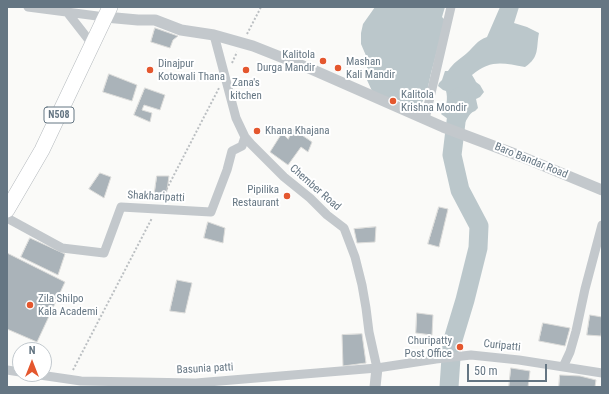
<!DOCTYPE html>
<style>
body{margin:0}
#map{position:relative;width:609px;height:394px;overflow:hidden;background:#fafaf8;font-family:"Roboto Condensed",sans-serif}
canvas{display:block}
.frame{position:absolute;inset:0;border:8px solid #657683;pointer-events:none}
.north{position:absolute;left:12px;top:342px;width:40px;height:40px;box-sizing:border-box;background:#fff;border:1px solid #c1c8cd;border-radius:50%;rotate:0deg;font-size:11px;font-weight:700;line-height:16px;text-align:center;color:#657683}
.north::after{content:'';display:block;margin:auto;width:14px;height:18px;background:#e4572e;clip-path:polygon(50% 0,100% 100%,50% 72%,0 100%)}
.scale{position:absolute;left:467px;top:364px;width:80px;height:18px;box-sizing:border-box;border:2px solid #657683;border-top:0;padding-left:5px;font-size:12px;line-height:14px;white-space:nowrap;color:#657683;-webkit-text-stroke:3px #fff;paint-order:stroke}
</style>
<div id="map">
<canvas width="609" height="394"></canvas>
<div class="frame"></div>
<div class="north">N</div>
<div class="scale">50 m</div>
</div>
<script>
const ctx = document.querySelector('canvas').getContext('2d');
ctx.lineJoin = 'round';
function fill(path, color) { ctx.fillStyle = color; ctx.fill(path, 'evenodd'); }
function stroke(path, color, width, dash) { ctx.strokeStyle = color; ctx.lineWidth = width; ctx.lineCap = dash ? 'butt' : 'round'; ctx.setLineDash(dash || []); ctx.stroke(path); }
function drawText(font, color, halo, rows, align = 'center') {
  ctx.font = font + ' "Roboto Condensed",sans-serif'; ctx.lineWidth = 4; ctx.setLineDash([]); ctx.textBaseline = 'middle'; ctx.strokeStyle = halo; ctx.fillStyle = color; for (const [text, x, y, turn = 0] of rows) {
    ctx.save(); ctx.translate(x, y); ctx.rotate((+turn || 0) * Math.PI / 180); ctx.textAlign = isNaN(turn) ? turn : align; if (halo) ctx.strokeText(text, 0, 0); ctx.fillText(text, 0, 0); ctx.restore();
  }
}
fill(new Path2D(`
 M375 7H445L442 17 445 20C441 35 437 50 433 66 428 82 429 95 417 110L405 106 399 100 386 99 372 91 367 80V58L361 44V33L363 24Z
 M500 7H519L514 23 527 27 539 33C536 48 540 57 525 67 503 63 491 59 472 75L475 80 476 82 480 85 484 92 480 97 476 99 478 108 475 111C468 113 468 121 462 125L454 122 456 118 448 119 441 114C447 109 448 98 446 91L443 90 438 86 439 83 442 80 445 71H448C453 63 460 59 467 53 475 46 476 41 487 37Z`), '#bbc7cb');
stroke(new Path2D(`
 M449 387 452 343 465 300 478 248 479 226 460 190 452 155 459 97`), '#bbc7cb', 19);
const building = new Path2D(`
 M155 28 178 36 173 40 170 48 151 42Z
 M109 74 137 85 132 101 103 92Z
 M145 88 165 95 160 110 144 105 142 110 152 113 150 122 134 115Z
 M293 129 312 142 308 152 301 147 288 165 270 152 282 133 288 139Z
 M100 173 111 177 104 198 89 189Z
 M157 176H169L166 198 154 197Z
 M439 207 448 209 439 247 428 244Z
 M208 222 225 228 223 243 204 238Z
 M376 227 375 242 357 243 354 229Z
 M30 238 65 254 58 275 21 257Z
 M7 253 65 282 37 342 7 329Z
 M177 280 192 283 185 313 170 311Z
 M417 313 433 315 432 335 416 333Z
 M590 315 602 317V328L601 336 587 335Z
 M543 323 570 328 565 346 539 341Z
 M362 334 366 363 343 366 342 335Z
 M511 368 530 371 528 387H509Z
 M560 375 580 376 596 380 595 387H559Z`);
fill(building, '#aab3b9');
stroke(building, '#dcdcda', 1);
const trunk = new Path2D(`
 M7 210 42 150 110 7`);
stroke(trunk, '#b4b9bd', 16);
stroke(new Path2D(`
 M247 34 261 7
 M232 63 237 52
 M161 200 219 88
 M73 370 152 218`), '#bbbfc2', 2, [2, 2]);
stroke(new Path2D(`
 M28 7 105 17
 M67 12 92 44
 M214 35 236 118 245 137 251 144 284 177 310 198 327 215 344 228 355 257 362 285 366 308 369 332 377 368
 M425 119 451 7
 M7 218 62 248 104 253 121 207 211 212 227 170 232 151 242 146 245 137
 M563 367 570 352 576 331 585 289 602 225
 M7 370 20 372
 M33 374 81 381 196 383 377 368 436 359 471 355 519 360 602 373`), '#c3c8cc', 9);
stroke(new Path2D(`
 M105 17 138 20H155L181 30 214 35 253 46 311 69 443 127 520 156 602 190
 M375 387 377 368`), '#c3c8cc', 11);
stroke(trunk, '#fff', 15);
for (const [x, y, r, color] of [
 [323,61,4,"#e4572e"],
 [338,68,4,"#e4572e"],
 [150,70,4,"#e4572e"],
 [246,70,4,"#e4572e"],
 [393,101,4,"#e4572e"],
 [257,131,4,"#e4572e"],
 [287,196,4,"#e4572e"],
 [30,305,4,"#e4572e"],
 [460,347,4,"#e4572e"]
]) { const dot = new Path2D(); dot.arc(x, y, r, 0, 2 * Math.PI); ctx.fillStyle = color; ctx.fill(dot); stroke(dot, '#fff', 1.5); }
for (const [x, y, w] of [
 [59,115,30]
]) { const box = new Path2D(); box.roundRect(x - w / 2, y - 8, w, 16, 3); ctx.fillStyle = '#fff'; ctx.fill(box); stroke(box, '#657683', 1); }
drawText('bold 10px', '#657683', null, [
 ["N508",59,115]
]);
drawText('11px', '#657683', '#fff', [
 ["Kalitola",315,55,"right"],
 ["Durga Mandir",315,68,"right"],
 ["Mashan",346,62],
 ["Kali Mandir",346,75],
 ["Dinajpur",158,64],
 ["Kotowali Thana",158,77],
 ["Zana's",246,83,"center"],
 ["kitchen",246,96,"center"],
 ["Kalitola",401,95],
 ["Krishna Mondir",401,108],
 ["Khana Khajana",265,131],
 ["Pipilika",279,190,"right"],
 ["Restaurant",279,203,"right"],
 ["Zila Shilpo",38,299],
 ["Kala Academi",38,312],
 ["Churipatty",452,341,"right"],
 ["Post Office",452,354,"right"]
], 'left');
drawText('11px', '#657683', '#fff', [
 ["Baro Bandar Road",531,161,22],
 ["Chember Road",315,188,41],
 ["Shakharipatti",156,197,3],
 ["Curipatti",502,346,6],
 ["Basunia patti",205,369,-3]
]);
</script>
